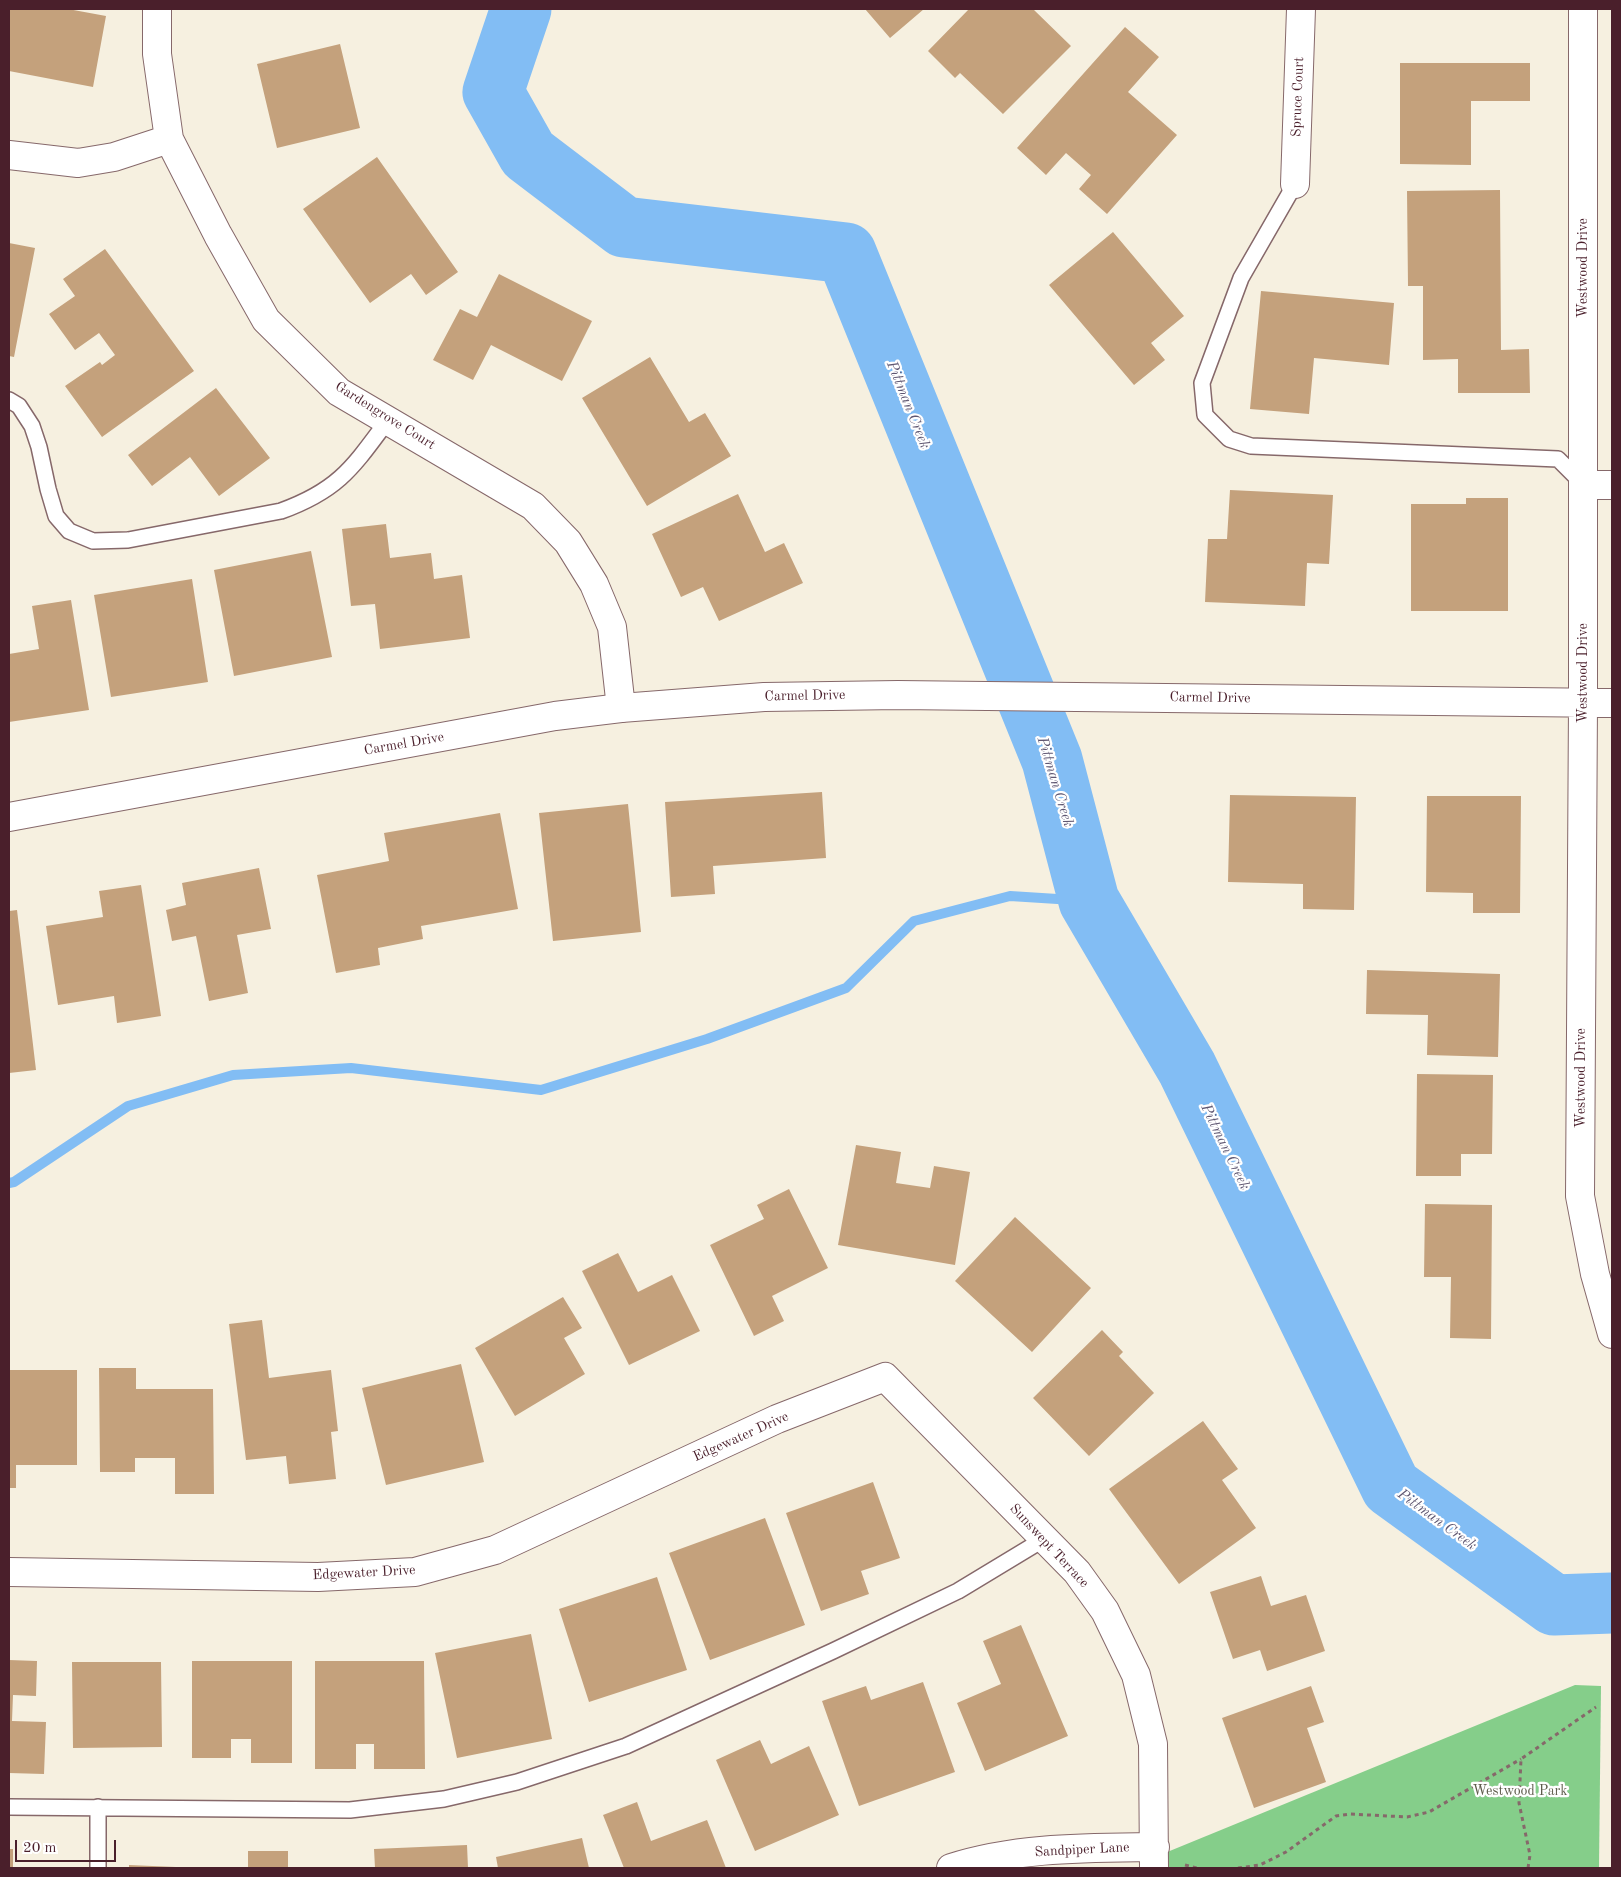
<!DOCTYPE html>
<style>
body{margin:0}
#map{position:relative;width:1621px;height:1877px;overflow:hidden;background:#f6f0e0;font-family:"Old Standard TT",serif}
canvas{display:block}
.frame{position:absolute;inset:0;border:10px solid #4a1f2b;pointer-events:none}
.scale{position:absolute;left:15px;top:1840px;width:101px;height:22px;box-sizing:border-box;border:2px solid #4a1f2b;border-top:0;padding-left:6px;font-size:15px;line-height:18px;white-space:nowrap;color:#4a1f2b;-webkit-text-stroke:4px #fff;paint-order:stroke}
</style>
<div id="map">
<canvas width="1621" height="1877"></canvas>
<div class="frame"></div>
<div class="scale">20 m</div>
</div>
<script>
const ctx = document.querySelector('canvas').getContext('2d');
ctx.lineJoin = 'round';
function fill(path, color) { ctx.fillStyle = color; ctx.fill(path, 'evenodd'); }
function stroke(path, color, width, dash) { ctx.strokeStyle = color; ctx.lineWidth = width; ctx.lineCap = dash ? 'butt' : 'round'; ctx.setLineDash(dash || []); ctx.stroke(path); }
function drawText(font, color, halo, rows, align = 'center') {
  ctx.font = font + ' "Old Standard TT",serif'; ctx.lineWidth = 4.5; ctx.setLineDash([]); ctx.textBaseline = 'middle'; ctx.strokeStyle = halo; ctx.fillStyle = color; for (const [text, x, y, turn = 0] of rows) {
    ctx.save(); ctx.translate(x, y); ctx.rotate((+turn || 0) * Math.PI / 180); ctx.textAlign = isNaN(turn) ? turn : align; if (halo) ctx.strokeText(text, 0, 0); ctx.fillText(text, 0, 0); ctx.restore();
  }
}
fill(new Path2D(`
 M1575 1685 1601 1686 1599 1868H1155V1857Z`), '#85ce8a');
stroke(new Path2D(`
 M9 1183 14 1182 128 1106 233 1075 351 1068 541 1090 707 1039 846 988 914 921 1010 896 1089 901`), '#82bdf4', 10);
stroke(new Path2D(`
 M521 9 493 92 528 154 624 227 846 253 1052 760 1089 901 1187 1068 1391 1487 1554 1605 1612 1603`), '#82bdf4', 61);
fill(new Path2D(`
 M9 9H68L106 16 93 87 9 71Z
 M865 9H924L890 38Z
 M969 9H1033L1071 46 1003 114 960 73 955 78 928 51Z
 M1125 27 1159 57 1128 92 1177 135 1107 214 1079 189 1091 175 1066 153 1046 175 1017 148Z
 M340 44 360 128 277 148 257 64Z
 M1400 63H1530V101H1471V165L1400 164Z
 M377 157 458 272 426 295 411 274 370 303 303 209Z
 M1500 190 1501 350 1529 349 1530 393H1458V359L1423 360V286H1408L1407 191Z
 M1113 232 1184 316 1151 343 1165 360 1134 385 1049 285Z
 M9 243 35 248 14 357 9 356Z
 M105 249 194 371 102 437 65 386 100 362 102 365 115 355 99 333 75 350 49 314 75 296 63 279Z
 M499 274 592 321 562 381 491 345 473 380 433 360 460 309 477 317Z
 M1261 291 1394 303 1389 365 1314 358 1309 414 1250 409Z
 M650 357 689 422 705 413 731 456 647 506 582 398Z
 M216 388 270 458 219 496 190 457 152 486 128 455Z
 M1230 490 1333 495 1329 564 1307 563 1305 606 1205 602 1208 539H1227Z
 M738 494 765 552 784 543 803 583 719 621 703 587 681 597 652 534Z
 M1466 498H1508V611H1411V504H1466Z
 M386 524 390 558 431 553 434 579 462 575 470 638 380 649 375 604 351 606 342 529Z
 M311 551 332 657 234 676 214 570Z
 M192 579 208 682 111 697 94 595Z
 M71 600 89 710 9 722V654L39 649 32 606Z
 M822 792 826 858 713 866 715 894 671 897 665 802Z
 M1230 795 1356 797 1354 910 1303 909V884L1228 882Z
 M1427 796H1521L1520 913H1473V893L1426 892Z
 M628 804 641 932 553 941 539 813Z
 M500 813 518 909 421 926 423 939 378 948 380 965 336 973 317 875 389 861 384 833Z
 M259 868 271 929 237 935 248 993 209 1001 196 936 172 941 166 910 186 905 182 883Z
 M141 885 161 1016 117 1023 114 996 58 1005 46 926 103 917 99 891Z
 M17 910 36 1070 9 1073V911Z
 M1367 970 1500 974 1498 1057 1427 1055 1428 1015 1366 1014Z
 M1417 1074 1493 1075 1492 1154H1461V1176H1416Z
 M856 1145 901 1152 896 1183 930 1188 934 1166 970 1172 955 1265 838 1245Z
 M789 1189 828 1268 772 1296 784 1321 754 1336 710 1245 764 1219 757 1205Z
 M1425 1204 1492 1205 1491 1339 1450 1338 1451 1277H1424Z
 M1015 1217 1091 1288 1032 1352 955 1281Z
 M618 1253 638 1292 672 1275 700 1331 629 1365 582 1271Z
 M563 1297 582 1328 564 1338 585 1374 515 1416 475 1348Z
 M262 1320 269 1378 331 1370 338 1431 331 1432 336 1479 289 1484 286 1456 246 1460 229 1324Z
 M1102 1330 1123 1352 1119 1356 1154 1393 1089 1456 1033 1398Z
 M461 1364 484 1462 386 1485 362 1388Z
 M99 1368H136V1389H213L214 1494H175V1458H135V1472H100Z
 M9 1370H77V1465H16V1488H9Z
 M1203 1421 1238 1469 1222 1480 1256 1528 1179 1584 1109 1489Z
 M873 1482 900 1558 861 1571 869 1594 821 1611 786 1513Z
 M765 1518 805 1625 710 1660 669 1553Z
 M1261 1576 1271 1606 1306 1595 1325 1651 1267 1671 1260 1650 1233 1659 1210 1592Z
 M657 1577 687 1670 589 1702 559 1609Z
 M1021 1625 1068 1736 985 1771 957 1703 1001 1684 983 1641Z
 M531 1634 552 1739 457 1758 435 1653Z
 M9 1660 37 1661 36 1696 13 1695 12 1721 46 1722 44 1774 9 1773Z
 M192 1661H292V1763H251V1739H231V1758H192Z
 M315 1661H424L425 1769H374V1744H356V1769H315Z
 M72 1662H161L162 1747 73 1748Z
 M923 1682 955 1772 859 1806 822 1701 866 1686 871 1700Z
 M1311 1686 1324 1722 1307 1728 1326 1782 1254 1808 1222 1718Z
 M760 1740 771 1764 809 1746 839 1815 755 1851 716 1760Z
 M637 1802 651 1841 707 1820 726 1868H624L603 1815Z
 M582 1838 589 1868H498L496 1857Z
 M467 1845 468 1868H375L374 1849Z
 M9 1849H13V1868H9Z
 M248 1851H288V1868H248Z
 M129 1865 176 1867V1868H129Z`), '#c4a17c');
const lane = new Path2D(`
 M1295 184 1241 278 1202 383 1205 415 1229 439 1251 446 1558 459 1582 483
 M9 400 19 406 32 426 39 447 48 489 56 516 69 531 93 541 128 540 281 511C339 490 353 467 388 420
 M9 1807 350 1810 444 1799 517 1782 626 1746 833 1651 958 1591 1044 1539
 M98 1868V1807`);
const street = new Path2D(`
 M157 9V54L169 139 218 235 266 320 339 392 533 506 568 542 594 584 612 627 621 708
 M9 155 78 163 114 157 169 139
 M1295 184 1301 9
 M1583 485H1612
 M9 1572 318 1577 415 1572 495 1550 777 1419 885 1377 1077 1572 1105 1611 1136 1675 1153 1744 1154 1868
 M951 1868C1017 1847 1086 1848 1155 1847`);
const secondary = new Path2D(`
 M1583 9V703L1580 1196 1595 1274 1612 1334
 M9 817 555 716 621 708 764 697 898 695 1612 703`);
stroke(lane, '#86686a', 18);
stroke(street, '#86686a', 30);
stroke(secondary, '#86686a', 30);
stroke(new Path2D(`
 M1185 1865 1197 1868
 M1238 1868 1260 1865 1286 1852 1336 1816 1350 1814 1407 1817 1429 1812 1521 1759
 M1528 1868 1530 1855 1519 1803 1521 1759 1596 1707`), '#86686a', 3, [4, 4]);
stroke(lane, '#fff', 15);
stroke(street, '#fff', 28);
stroke(secondary, '#fff', 28);
drawText('14px', '#4a1f2b', '#fff', [
 ["Spruce Court",1298,97,-88],
 ["Westwood Drive",1583,268,-90],
 ["Gardengrove Court",385,416,32],
 ["Westwood Drive",1583,673,-90],
 ["Carmel Drive",805,696,-1],
 ["Carmel Drive",1210,698,1],
 ["Carmel Drive",404,744,-10],
 ["Westwood Drive",1581,1078,-90],
 ["Edgewater Drive",741,1437,-24],
 ["Sunswept Terrace",1049,1546,47],
 ["Edgewater Drive",364,1573,-3],
 ["Sandpiper Lane",1082,1850,-3]
]);
drawText('14px', '#5f5c4c', '#fff', [
 ["Westwood Park",1520,1791]
]);
drawText('italic 15px', '#5e5671', '#fff', [
 ["Pittman Creek",908,405,68],
 ["Pittman Creek",1055,782,73],
 ["Pittman Creek",1225,1147,64],
 ["Pittman Creek",1437,1520,36]
]);
</script>
